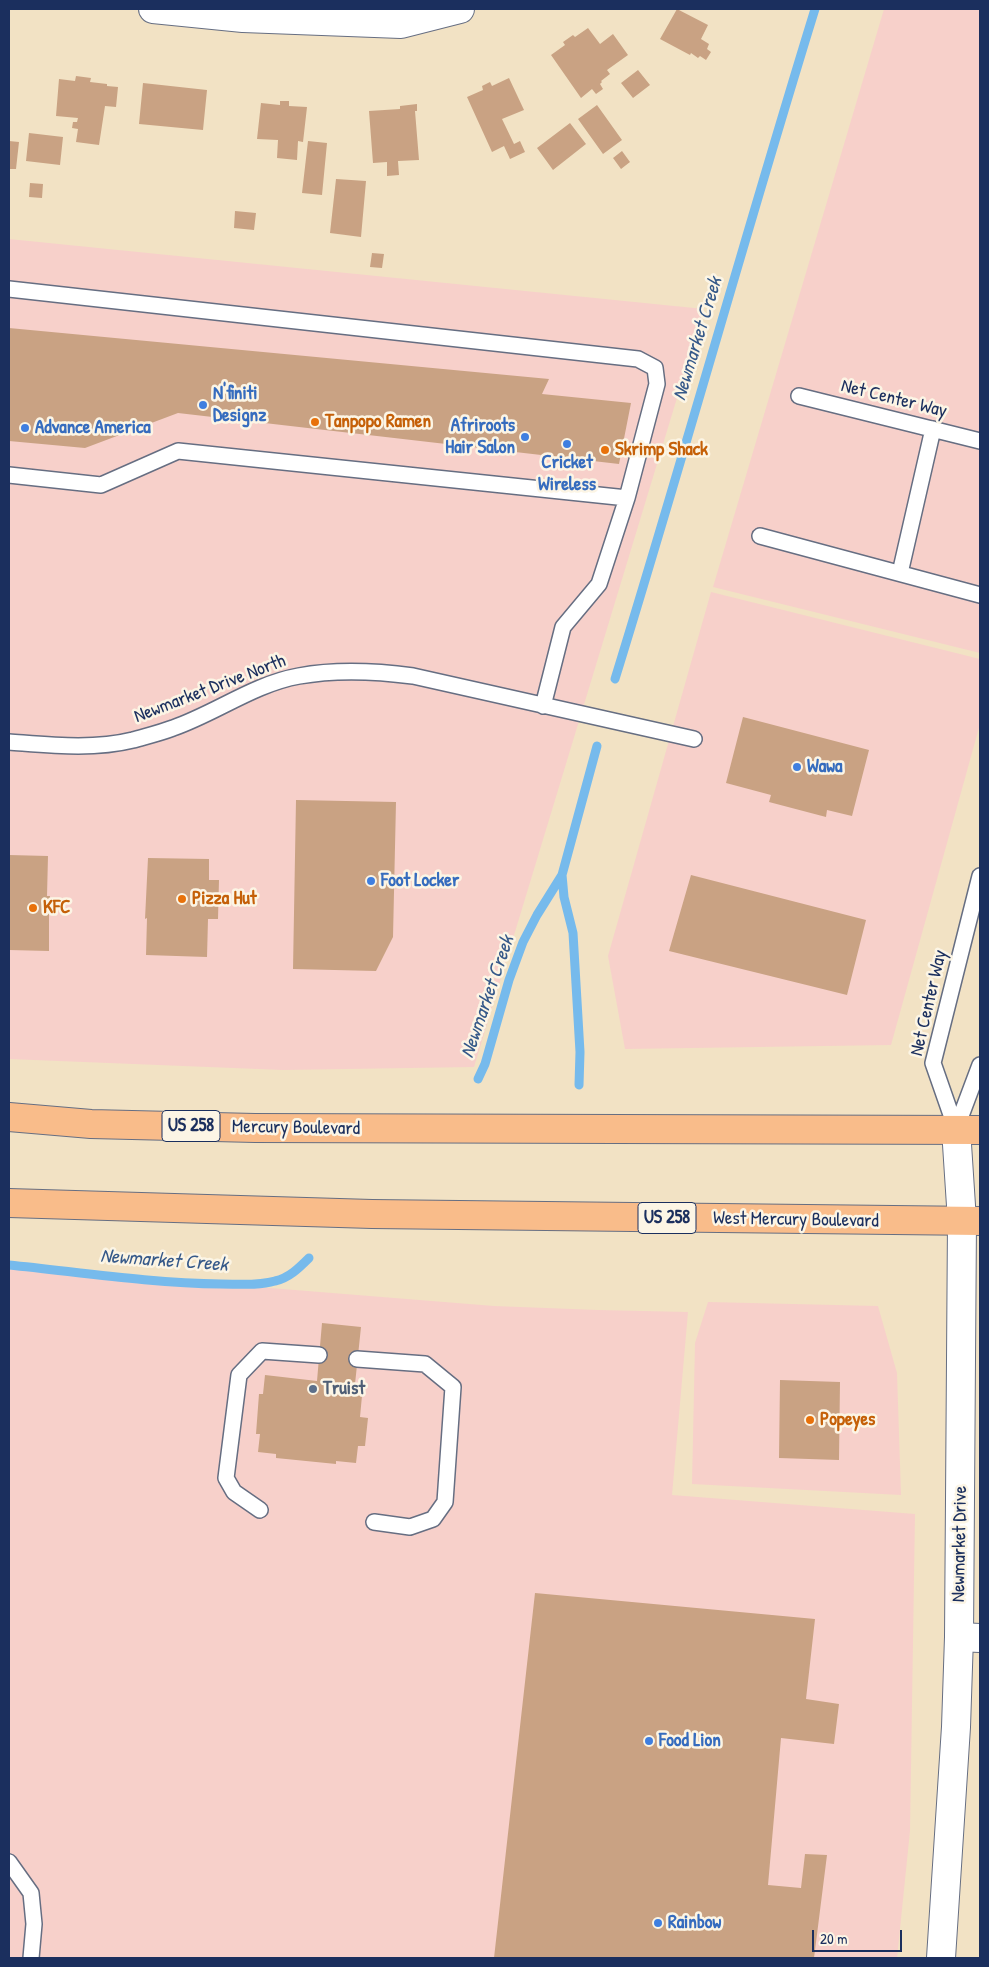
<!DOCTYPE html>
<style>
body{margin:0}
#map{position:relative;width:989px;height:1967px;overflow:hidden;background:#f2e2c4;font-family:"Patrick Hand",sans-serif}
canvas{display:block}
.frame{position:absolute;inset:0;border:10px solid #1b2f5e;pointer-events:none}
.scale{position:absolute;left:812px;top:1930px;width:90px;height:22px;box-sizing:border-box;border:2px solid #1b2f5e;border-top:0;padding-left:6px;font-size:15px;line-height:18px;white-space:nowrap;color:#1b2f5e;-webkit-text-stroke:4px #fcf5e5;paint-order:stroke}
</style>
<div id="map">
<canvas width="989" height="1967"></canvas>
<div class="frame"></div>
<div class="scale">20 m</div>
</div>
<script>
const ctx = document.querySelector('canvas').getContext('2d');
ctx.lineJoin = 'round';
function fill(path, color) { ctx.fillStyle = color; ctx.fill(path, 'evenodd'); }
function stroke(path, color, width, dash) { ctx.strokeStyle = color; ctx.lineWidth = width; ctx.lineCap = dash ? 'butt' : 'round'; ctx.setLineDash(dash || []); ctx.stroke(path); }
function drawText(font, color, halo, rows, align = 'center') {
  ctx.font = font + ' "Patrick Hand",sans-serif'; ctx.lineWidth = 5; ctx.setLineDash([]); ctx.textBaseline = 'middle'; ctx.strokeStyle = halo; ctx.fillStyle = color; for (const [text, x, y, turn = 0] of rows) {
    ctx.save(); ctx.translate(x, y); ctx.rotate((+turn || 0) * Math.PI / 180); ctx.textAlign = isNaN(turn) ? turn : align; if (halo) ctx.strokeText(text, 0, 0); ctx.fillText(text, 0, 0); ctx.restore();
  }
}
fill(new Path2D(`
 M884 9H980V653L713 587Z
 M9 239 704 309 474 1067 283 1070 9 1059Z
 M711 592 980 659V724L891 1045 625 1049 608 956Z
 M9 1267 494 1306 598 1310 688 1312 672 1495 915 1514 910 1831 897 1958H9Z
 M708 1302 878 1306 897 1373 901 1495 692 1484 695 1343Z`), '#f7d0ca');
stroke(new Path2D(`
 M615 679C684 456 746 232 815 9
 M478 1079 485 1064 509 980 523 942 537 915 562 875
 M579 1085 580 1052 573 933 564 897 562 875 597 746
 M9 1265C79 1272 150 1283 221 1284 238 1284 258 1286 275 1281 289 1278 299 1268 309 1258`), '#76baec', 9);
fill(new Path2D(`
 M677 9 708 25 701 39 709 44 707 49 711 52 706 60 700 56 698 58 691 53 690 55 660 39Z
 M588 28 600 44 613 34 628 55 607 70 610 74 601 81 602 82 600 84 603 89 596 94 592 89 581 98 551 55 565 45 563 42 573 35 575 37Z
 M638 70 650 85 633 98 621 83Z
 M76 76 91 78 90 82 107 84V86L118 87 116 107 105 106 99 145 76 142 78 129 72 128 73 122H77L78 118 56 116 59 79 75 81Z
 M509 78 524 110 502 119 514 144 520 141 525 152 510 159 504 146 492 152 467 97 483 90 482 86 490 82 492 86Z
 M143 83 207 90 203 130 139 124Z
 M280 101H289V106L307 107 303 142 298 141 297 160 277 158 278 140 257 139 261 103 280 105Z
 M417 104V111H415L419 160 398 161 399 175 387 176V162L373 163 369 111 400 109V106Z
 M597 105 622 140 603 154 578 119Z
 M570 123 586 144 553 170 537 148Z
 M29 133 63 137 60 165 26 161Z
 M9 141 19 142 16 169H9Z
 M308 141 327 143 322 195 302 193Z
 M622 151 630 162 621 169 613 158Z
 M336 179 366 181 361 237 330 233Z
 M30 183 43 184 42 198 29 197Z
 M235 211 256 213 254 230 234 228Z
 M372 253 384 254 382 268 370 267Z
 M9 328 549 379 542 394 631 403 619 464 178 413 85 448 9 441Z
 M743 717 869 750 852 816 827 810 826 817 769 802 771 795 726 783Z
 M296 800 396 802 393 937 376 971 293 969Z
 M9 855 48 856 47 896H50V903H57V913H49V951L9 950Z
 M148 858 209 859V880H219L218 919H208L207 957 146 955 147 918 145 919Z
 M691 875 866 920 847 995 669 951Z
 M322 1323 361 1327 355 1384 363 1385 360 1417 368 1418 365 1446H358L356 1463 336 1461V1464L276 1458V1454L258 1452 260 1434H256L259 1394H263L265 1375 317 1381Z
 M780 1380 840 1382 839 1460 779 1458Z
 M535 1593 815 1619 806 1699 839 1704 834 1744 781 1738 768 1885 801 1888 805 1854 827 1855 814 1958H494Z`), '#c9a283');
const service = new Path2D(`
 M9 289 638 359 655 368 657 384 627 498 178 451 101 485 9 475
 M799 396 980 441
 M760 536 980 595
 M900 573 933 429
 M543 706 563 627 599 584 627 498
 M9 742C50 745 93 750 133 740 147 736 160 733 173 728 216 713 254 684 299 676 337 669 375 671 413 676L694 739
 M956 1129 933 1063 980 876
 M956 1129 980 1065
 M357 1359 425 1364 453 1387 445 1502 433 1519 410 1527 374 1522
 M260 1510 234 1492 226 1478 239 1375 262 1351 319 1355
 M9 1862 31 1893 34 1924 31 1958`);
const minor = new Path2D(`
 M153 9 243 18 401 24 460 9
 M959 1637 980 1638`);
const tertiary = new Path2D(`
 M941 1958 956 1727 959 1637 962 1221 956 1129`);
const trunk = new Path2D(`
 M9 1117 91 1124 255 1128 980 1130
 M9 1203 372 1214 980 1221`);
stroke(service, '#666e82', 18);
stroke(minor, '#666e82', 30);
stroke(tertiary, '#666e82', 30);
stroke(trunk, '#666e82', 30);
stroke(service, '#fff', 15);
stroke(minor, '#fff', 28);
stroke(tertiary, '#fff', 28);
stroke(trunk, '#f9bc8a', 28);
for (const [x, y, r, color] of [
 [203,405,5,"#3f7fe0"],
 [315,422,5,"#e8710a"],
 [25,428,5,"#3f7fe0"],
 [525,437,5,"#3f7fe0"],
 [567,444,5,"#3f7fe0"],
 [605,450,5,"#e8710a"],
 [797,767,5,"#3f7fe0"],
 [371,881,5,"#3f7fe0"],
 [182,899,5,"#e8710a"],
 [33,908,5,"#e8710a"],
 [313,1389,5,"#5c6f8a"],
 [810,1420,5,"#e8710a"],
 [649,1741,5,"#3f7fe0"],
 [658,1923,5,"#3f7fe0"]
]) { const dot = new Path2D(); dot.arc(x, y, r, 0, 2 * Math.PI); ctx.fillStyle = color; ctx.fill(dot); stroke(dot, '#fcf5e5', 2); }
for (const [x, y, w] of [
 [191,1126,58],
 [667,1218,58]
]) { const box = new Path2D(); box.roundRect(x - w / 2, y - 15.5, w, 31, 4); ctx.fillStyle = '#fcf5e5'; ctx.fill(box); stroke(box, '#1b2f5e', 1); }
drawText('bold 18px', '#1b2f5e', null, [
 ["US 258",191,1126],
 ["US 258",667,1218]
]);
drawText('bold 19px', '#366cbe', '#fcf5e5', [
 ["N'finiti",213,394],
 ["Designz",213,416],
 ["Afriroots",515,426,"right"],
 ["Hair Salon",515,448,"right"],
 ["Advance America",35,428],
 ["Cricket",567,463,"center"],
 ["Wireless",567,485,"center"],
 ["Wawa",807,767],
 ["Foot Locker",381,881],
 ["Food Lion",659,1741],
 ["Rainbow",668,1923]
], 'left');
drawText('19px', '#1b2f5e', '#fcf5e5', [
 ["Net Center Way",894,399,14],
 ["Newmarket Drive North",210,689,-21],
 ["Net Center Way",929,1003,-77],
 ["Mercury Boulevard",296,1128,1],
 ["West Mercury Boulevard",796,1220,1],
 ["Newmarket Drive",960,1544,-89]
]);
drawText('bold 19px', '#c56008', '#fcf5e5', [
 ["Tanpopo Ramen",325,422],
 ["Skrimp Shack",615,450],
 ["Pizza Hut",192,899],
 ["KFC",43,908],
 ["Popeyes",820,1420]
], 'left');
drawText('bold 19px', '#4e5e75', '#fcf5e5', [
 ["Truist",323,1389]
], 'left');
drawText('italic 20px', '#365989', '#fcf5e5', [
 ["Newmarket Creek",698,339,-73],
 ["Newmarket Creek",488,997,-71],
 ["Newmarket Creek",164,1261,4]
]);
</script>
